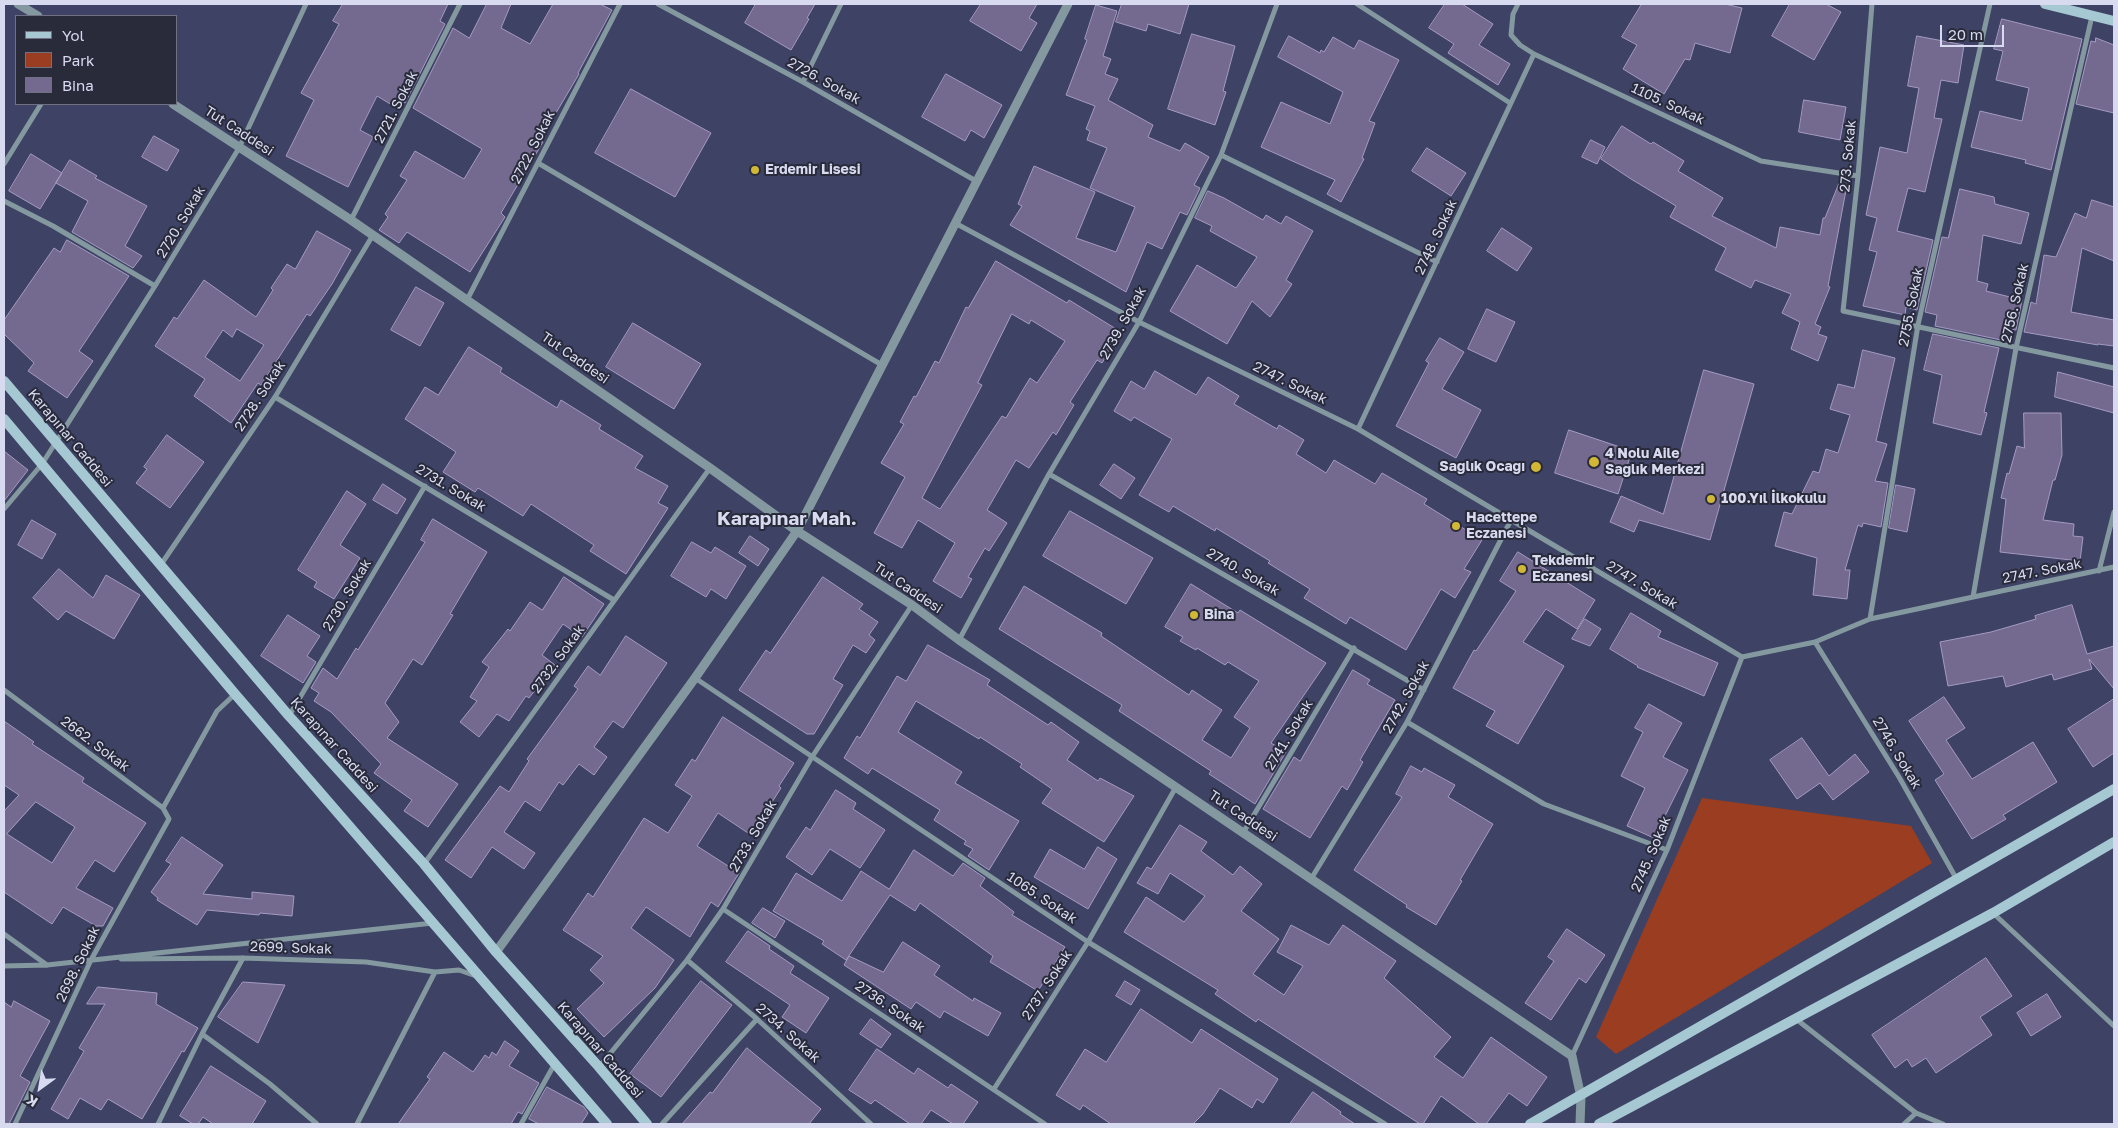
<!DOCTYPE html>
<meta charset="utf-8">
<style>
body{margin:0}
#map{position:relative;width:2118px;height:1128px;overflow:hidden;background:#3e4365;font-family:"Golos Text",sans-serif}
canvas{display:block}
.frame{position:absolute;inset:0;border:5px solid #d8dbf0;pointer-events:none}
.legend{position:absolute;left:15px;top:15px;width:162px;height:90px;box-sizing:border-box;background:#292b3b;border:1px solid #6f7183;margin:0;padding:6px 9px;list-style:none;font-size:15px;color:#d8dbf0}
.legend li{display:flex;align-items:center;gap:10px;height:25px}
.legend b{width:25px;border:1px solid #6f7183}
.north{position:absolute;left:15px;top:1063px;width:50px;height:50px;-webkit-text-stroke:4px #292b3b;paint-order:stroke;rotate:212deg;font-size:14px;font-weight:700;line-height:20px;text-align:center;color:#d8dbf0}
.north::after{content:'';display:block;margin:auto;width:18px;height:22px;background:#d8dbf0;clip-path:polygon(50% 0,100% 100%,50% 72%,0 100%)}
.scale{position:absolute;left:1940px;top:25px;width:64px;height:22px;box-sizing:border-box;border:2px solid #d8dbf0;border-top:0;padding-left:6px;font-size:15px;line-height:18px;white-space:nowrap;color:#d8dbf0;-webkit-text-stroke:4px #292b3b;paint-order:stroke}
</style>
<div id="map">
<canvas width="2118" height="1128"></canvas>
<div class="frame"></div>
<ul class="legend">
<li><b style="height:6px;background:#a5c8d2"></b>Yol</li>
<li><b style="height:14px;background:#9a3d20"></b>Park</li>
<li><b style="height:14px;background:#74698e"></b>Bina</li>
</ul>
<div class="north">K</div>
<div class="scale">20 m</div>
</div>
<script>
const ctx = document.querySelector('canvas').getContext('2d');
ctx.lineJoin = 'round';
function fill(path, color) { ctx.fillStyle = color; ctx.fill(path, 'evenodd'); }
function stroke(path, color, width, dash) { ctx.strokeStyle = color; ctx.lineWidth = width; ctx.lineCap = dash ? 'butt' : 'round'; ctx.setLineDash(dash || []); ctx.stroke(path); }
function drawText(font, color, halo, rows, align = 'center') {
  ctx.font = font + ' "Golos Text",sans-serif'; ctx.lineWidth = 4; ctx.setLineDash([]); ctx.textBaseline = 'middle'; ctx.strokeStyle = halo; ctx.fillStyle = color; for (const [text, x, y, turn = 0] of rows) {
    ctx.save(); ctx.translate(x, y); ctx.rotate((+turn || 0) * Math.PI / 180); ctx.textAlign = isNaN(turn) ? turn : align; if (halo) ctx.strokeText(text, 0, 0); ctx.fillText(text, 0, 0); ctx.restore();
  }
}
fill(new Path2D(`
 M1702 798 1911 826 1932 863 1616 1054 1596 1037Z`), '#9a3d20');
const building = new Path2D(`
 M343 4H448L440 21 445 24 405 103 401 101 397 108 377 96 360 130 373 137 348 187 286 156 314 100 301 93 339 24 333 21Z
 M487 4H511L501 28 530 44 553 4H600L612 10 578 73 579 74 540 140 543 142 501 213 505 217 470 272 407 232 399 243 379 230 388 217 385 214 407 180 400 176 415 151 464 179 482 149 413 108 453 28 469 38Z
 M756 4H815L807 18 809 19 791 50 745 23Z
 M981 4H1037L1029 18 1037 23 1021 51 970 21Z
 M1122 4H1189L1180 34 1148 24 1146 31 1116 22Z
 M1445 4H1462L1493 24 1479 45 1510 64 1498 85 1448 53 1454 44 1429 28Z
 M1642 4H1725L1742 8 1730 53 1695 43 1690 60 1685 59 1664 94 1623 69 1637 45 1622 37Z
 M1790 4H1826L1841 12 1814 60 1772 36Z
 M1096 5 1117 11 1103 56 1111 59 1105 74 1118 79 1108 100 1153 125 1148 137 1180 151 1185 143 1209 157 1194 185 1200 188 1187 215 1180 212 1162 249 1147 242 1126 292 1010 225 1022 206 1018 204 1034 166 1095 192 1076 238 1116 252 1135 207 1090 188 1107 148 1087 140 1090 131 1086 129 1095 106 1066 95 1087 40 1085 39Z
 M2002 19 2082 39 2051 170 2025 163 2026 160 1971 147 1980 111 2022 121 2029 88 1996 80 2003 51 1994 49Z
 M1192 34 1235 46 1223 91 1226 92 1215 125 1168 109Z
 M1289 36 1320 53 1321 50 1324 52 1333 37 1354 49 1359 40 1399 60 1369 121 1375 123 1362 158 1364 159 1341 202 1327 194 1335 180 1261 147 1281 102 1330 124 1343 92 1278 57Z
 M1917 36 1964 45 1958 83 1941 80 1934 118 1942 119 1925 192 1908 188 1897 231 1933 240 1917 310 1906 307 1905 315 1863 306 1877 252 1869 250 1877 218 1866 215 1880 147 1907 153 1919 88 1908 86Z
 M2096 38 2114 45V113L2076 104 2091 41 2095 42Z
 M946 74 1002 105 984 138 971 130 965 141 922 117Z
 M631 89 711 133 675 197 595 153Z
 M1804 100 1846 107 1840 140 1799 132Z
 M1622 126 1651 144 1653 142 1684 161 1678 171 1723 198 1712 216 1776 248 1780 227 1820 235 1823 218H1825L1839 183 1847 185 1828 286 1830 287 1815 324 1821 327 1818 334 1827 337 1818 361 1791 349 1800 322 1782 313 1791 294 1755 280 1751 288 1715 270 1726 248 1670 217 1676 206 1631 179 1601 159Z
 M154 136 179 150 167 171 142 157Z
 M1591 140 1605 147 1597 164 1582 157Z
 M1427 148 1466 173 1451 196 1412 171Z
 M31 154 62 173 40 209 9 191Z
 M70 160 97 176 95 178 147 206 125 246 142 256 133 268 72 232 88 201 56 183Z
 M1960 189 1994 197 1995 204 2029 213 2021 244 1983 235 1977 281 1988 284 1986 291 2022 300 2016 330 2004 328 2001 340 1935 326 1937 315 1925 312 1942 237 1948 238Z
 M1208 191 1224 198 1263 220 1266 215 1281 224 1286 216 1313 231 1286 280 1292 284 1270 317 1252 301 1227 344 1170 311 1197 265 1236 288 1257 257 1210 231 1212 226 1195 218Z
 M2092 200 2114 207V261L2082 248 2071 312 2114 320V346L2098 344V345L2024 332 2031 302 2036 304 2044 255 2056 257 2075 213 2086 218Z
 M1502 228 1532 248 1517 271 1487 251Z
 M317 231 351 250 332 284 310 316 307 314 261 385 258 383 231 423 194 396 205 379 155 346 174 317 177 319 204 280 256 317 273 290 271 288 287 264 295 269ZM237 329 264 345 240 381 205 357 223 330 232 337Z
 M67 240 129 276 79 351 93 361 67 398 28 371 34 363 4 334V320L54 248 60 252Z
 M996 261 1067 303 1069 300 1121 332 1102 363 1097 360 1070 402 1074 405 1056 435 1053 432 1029 468 1016 460 987 510 1007 523 989 551 985 548 968 577 972 579 961 598 933 581 955 543 918 520 902 548 874 533 905 477 881 463 904 424 900 422 914 396 916 397 935 361 939 363 966 307 968 308ZM1012 314 1029 324 1031 320 1065 341 1037 383 1030 378 1006 418 1002 416 940 509 922 498 982 385 978 383Z
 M416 287 444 303 420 346 391 330Z
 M1487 309 1515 322 1496 362 1468 349Z
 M633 323 701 364 674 409 606 367Z
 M1933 334 1999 348 1984 412 1987 413 1981 435 1933 423 1942 375 1924 370Z
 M1440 338 1464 352 1442 389 1481 410 1456 458 1396 426 1429 363 1426 361Z
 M469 347 502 368 500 372 557 408 561 400 601 425 599 429 643 456 635 468 668 486 658 503 668 508 626 574 590 551 594 545 531 504 523 516 478 488 475 492 443 472 456 452 405 419 425 387 438 395Z
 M1863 350 1895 358 1876 441 1887 444 1875 481 1888 483 1881 527 1863 523 1862 527 1858 525 1845 570H1850L1847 599 1813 595 1817 558 1775 546 1784 512 1792 514 1813 471 1819 473 1826 449 1838 453 1850 415 1830 409 1838 384 1854 388Z
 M1704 370 1754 384 1710 540 1639 520 1634 532 1610 522 1621 496 1663 514Z
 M1155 371 1196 395 1208 377 1239 396 1234 404 1277 429 1279 425 1304 440 1296 454 1326 473 1334 460 1375 484 1382 473 1427 499 1424 504 1482 540 1464 569 1471 572 1455 598 1441 589 1406 650 1350 617 1346 624 1304 598 1310 589 1268 563 1270 561 1216 528 1215 531 1173 506 1169 512 1139 495 1172 439 1134 417 1131 421 1114 411 1131 381 1144 389Z
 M2058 372 2114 387V413L2055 397Z
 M2024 413H2061L2062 455 2055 480H2053L2043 520 2074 524 2073 536 2083 537 2080 561 2000 552 2006 499 2001 498 2007 473 2009 474 2017 446 2024 448Z
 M1569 430 1632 451 1618 494 1555 473Z
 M167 435 204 462 170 508 136 483 147 469 144 467Z
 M4 451 28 470 4 501Z
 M1114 464 1135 478 1121 499 1100 485Z
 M383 484 406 499 397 514 373 500Z
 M1896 485 1915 489 1907 532 1889 528Z
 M347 491 366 504 340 545 360 558 334 599 314 587 317 582 298 570Z
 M1070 511 1153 558 1126 604 1043 556Z
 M433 519 487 552 450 614 453 615 422 665 413 659 385 703 399 722 387 738 458 784 428 827 404 811 412 800 374 773 381 764 331 712 314 701 319 693 311 688 323 668 337 679 356 648 358 650 425 542 421 540Z
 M32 520 56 534 42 559 18 545Z
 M750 536 769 549 758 566 739 553Z
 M692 542 711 553 715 547 746 566 726 599 711 589 706 597 671 576Z
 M1518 552 1595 600 1577 629 1546 609 1523 642 1564 666 1518 744 1486 726 1495 711 1453 688 1474 650 1476 651 1516 591 1500 581Z
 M59 569 93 598 106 575 140 595 114 639 66 611 58 620 33 598Z
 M564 577 604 604 582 637 563 624 542 655 555 665 529 698 526 696 509 721 497 714 479 737 460 722 477 701 470 697 489 667 482 662 508 629 510 631 530 602 542 610Z
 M823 577 863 604 859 609 878 622 869 635 875 640 866 653 853 645 833 679 843 685 814 734H807L739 690 766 650 770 653Z
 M1191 584 1238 613 1240 610 1326 663 1271 743 1286 752 1255 804 1209 774 1211 771 1119 711 1122 705 999 629 1024 586 1102 633 1101 636 1189 695 1192 690 1222 710 1202 740 1231 758 1250 728 1234 717 1259 681 1228 662 1225 665 1197 648 1196 650 1180 641 1183 637 1165 627Z
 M2072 605 2087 654 2114 646V689L2089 659 2092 669 2054 680 2052 674 2006 687 2003 676 1948 686 1940 642 1991 632 2036 619 2035 616Z
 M1631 613 1661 631 1658 637 1718 663 1704 696 1637 667 1638 666 1610 649Z
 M288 615 320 636 307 656 316 662 303 683 261 656Z
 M1585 619 1601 629 1590 646 1572 639Z
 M626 636 667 663 623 728 613 721 594 747 607 757 594 775 579 764 563 785 559 782 540 811 525 801 504 832 535 853 524 869 492 847 471 878 445 860 500 786 509 792 529 761 527 759 578 689 574 686 588 666 600 675Z
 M928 645 990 680 987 685 1048 725 1051 722 1079 742 1067 760 1098 781 1100 778 1134 796 1104 842 1042 803 1052 789 1020 767 1022 764 980 737 979 739 916 701 898 732 962 772 955 783 1019 821 989 870 968 856 973 849 964 844 966 841 934 820 940 810 872 768 868 774 844 758 857 736 860 738 897 676 906 681Z
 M1353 670 1370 680 1367 684 1395 700 1360 760 1363 762 1347 790 1342 786 1310 838 1263 809 1294 757 1300 761Z
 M1944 697 1965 728 1946 740 1972 779 2033 742 2057 782 2003 815 2006 819 1972 839 1935 780 1944 774 1909 721Z
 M2114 699V753L2093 767 2068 729Z
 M1649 704 1682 723 1663 757 1688 770 1654 838 1627 826 1645 788 1621 776 1643 732 1635 728Z
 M723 717 794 763 779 786 781 788 751 835 718 813 697 846 739 873 718 907 711 902 690 937 646 907 631 928 674 960 655 988 604 1037 577 1009 604 983 590 970 603 956 563 930 588 893 593 897 644 818 668 833 692 796 675 785 692 759 695 761Z
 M4 721 34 742 32 744 84 778 82 782 146 823 114 872 95 860 76 888 113 908 103 926H96L63 907 52 924 4 892V811L19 795 4 785ZM36 802 75 827 52 863 7 834Z
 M1802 738 1829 776 1855 754 1869 772 1833 800 1820 783 1797 799 1770 760Z
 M1411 766 1422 772 1424 768 1455 785 1448 797 1493 824 1460 880 1462 881 1436 925 1406 907 1407 905 1354 870 1402 797 1396 794Z
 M836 790 856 803 853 809 885 830 860 868 830 849 812 875 786 857 806 827 810 830Z
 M1180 825 1207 842 1201 851 1233 875 1240 866 1262 884 1241 911 1279 939 1253 974 1284 995 1303 966 1277 952 1291 925 1329 945 1343 925 1396 961 1384 978 1451 1037 1434 1057 1463 1078 1491 1037 1547 1077 1527 1106 1509 1093 1486 1124H1479L1441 1096 1423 1124H1420L1258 1019 1256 1022 1215 994 1218 990 1124 932 1146 897 1184 922 1205 896 1170 873 1158 894 1137 883 1147 867 1151 869Z
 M182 837 223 865 203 894 252 899V892L294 896 292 916 260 913 259 915 207 910 197 925 157 900 158 898 151 892 171 864 166 861Z
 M1098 847 1117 859 1088 909 1034 877 1050 849 1084 869Z
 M914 850 953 876 963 863 985 878 980 886 1014 912 1012 915 1065 947 1038 991 990 962 993 956 920 903 915 911 890 895 846 960 822 944 824 941 773 911 796 873 842 901 861 871 889 889Z
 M763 908 785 921 775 938 752 923Z
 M1567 929 1605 955 1586 983 1579 978 1551 1020 1525 1003 1554 961 1548 957Z
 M748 931 770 946 769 949 794 966 790 973 829 998 806 1033 782 1017 790 1005 726 962Z
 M903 942 940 966 934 975 973 1001 974 998 1001 1013 988 1036 944 1011 940 1018 916 1002 911 1009 844 965 849 956 883 972Z
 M1986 958 2012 996 1980 1017 1992 1035 1936 1073 1926 1058 1912 1067 1907 1059 1895 1068 1872 1035Z
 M701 981 732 1005 661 1097 630 1074Z
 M1125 981 1140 990 1131 1005 1116 996Z
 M243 982 285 985 258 1043 218 1017Z
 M98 987 157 993 156 1004 198 1028 184 1052 182 1051 142 1119 108 1099 101 1110 80 1098 68 1119 51 1109 84 1051 79 1048 105 1004H87Z
 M2047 994 2061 1017 2031 1036 2017 1013Z
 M14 1001 50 1021 20 1076 30 1082 9 1124H4V1002L11 1007Z
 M1141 1009 1192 1043 1201 1029 1278 1079 1263 1103 1257 1099 1252 1108 1220 1088 1203 1114 1193 1124H1111L1083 1105 1080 1110 1056 1095 1085 1049 1106 1062Z
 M871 1019 891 1034 881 1048 860 1034Z
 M505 1041 519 1051 509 1066 539 1083 522 1114 518 1112 511 1124H398L430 1079 427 1077 444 1052 473 1072 485 1055 489 1058 492 1052 496 1055Z
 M747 1048 821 1109 809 1124H682L710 1092 712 1093Z
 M877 1049 914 1074 918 1068 948 1088 951 1084 978 1102 963 1124H953L931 1110 921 1124H910L875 1100 871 1104 849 1090Z
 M211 1066 266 1101 252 1124H213L203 1117 198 1124H193L180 1116Z
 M547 1087 584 1107 588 1113 581 1124H539L529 1119Z
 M1313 1092 1341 1112 1340 1114 1355 1124H1290Z`);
fill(building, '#74698e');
stroke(building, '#a59ac1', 1);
stroke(new Path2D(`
 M658 4 803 82 976 181
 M1357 4 1510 103
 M1518 4 1513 14 1511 35 1520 45 1534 54 1761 161 1858 176
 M1872 4 1858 176 1843 311 2114 368
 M803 82 841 4
 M1221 155 1437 262
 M538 163 882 365
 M4 164 41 104
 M4 201 53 226 155 286
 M351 220 460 4
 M955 223 1139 322 1358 429 1742 657 1815 642 1870 619 2114 567
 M467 300 620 4
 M275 397 614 600
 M1358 429 1534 54
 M1049 474 1424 690
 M4 509 42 464 56 442 155 286 239 148 306 4
 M160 566 275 397 373 235
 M2099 571 2114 512
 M1973 597 2016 348 2092 16
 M1870 619 1918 325 1990 4
 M959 640 1049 474 1139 322 1221 155 1277 4
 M1815 642 1899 777 1956 878
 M695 678 1088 942 1385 1124
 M4 690 163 808 169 819 91 960 15 1124
 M289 716 425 486
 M1407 722 1544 804 1667 850
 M163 808 217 711 235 694
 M1243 833 1354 648
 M424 864 710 468
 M1311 879 1407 722 1511 520
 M723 909 1045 1124
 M1993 913 2114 1026
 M4 934 47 965
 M121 959 243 958 366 962 435 972 459 970 476 976
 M687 960 757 1019 871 1124
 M4 966 47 965 433 923
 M1796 1019 1916 1113 1943 1124
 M202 1034 270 1084 317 1124
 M1572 1056 1667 850 1742 657
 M599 1067 687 960 723 909 812 757 912 605
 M994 1089 1088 942 1176 787
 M158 1124 202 1034 243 958
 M357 1124 435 972
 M521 1124 554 1065
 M662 1124 757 1019
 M1904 1124 1916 1113`), '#84999f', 5);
stroke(new Path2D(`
 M18 4 38 16
 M173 104 351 220 710 468 797 531 912 605 959 640 1572 1056 1581 1097 1580 1124
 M496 952 695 678 797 531 1068 4`), '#84999f', 9);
stroke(new Path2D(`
 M2045 4 2114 21
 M4 381 289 716 424 864 496 952 599 1067 647 1124
 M4 419 235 694 607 1124
 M1530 1124 2114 789
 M1599 1124 1993 913 2114 842`), '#a5c8d2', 10);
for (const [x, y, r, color] of [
 [755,170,5,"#d1b736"],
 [1594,462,6,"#d1b736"],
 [1536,467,6,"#d1b736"],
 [1711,499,5,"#d1b736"],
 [1456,526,5,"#d1b736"],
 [1522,569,5,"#d1b736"],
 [1194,615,5,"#d1b736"]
]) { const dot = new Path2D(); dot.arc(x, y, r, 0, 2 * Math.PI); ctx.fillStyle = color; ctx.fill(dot); stroke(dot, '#292b3b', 2); }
drawText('14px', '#d8dbf0', '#292b3b', [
 ["2726. Sokak",824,81,29],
 ["1105. Sokak",1668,104,25],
 ["2721. Sokak",396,107,-63],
 ["Tut Caddesi",239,131,33],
 ["2722. Sokak",533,147,-63],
 ["273. Sokak",1848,156,-85],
 ["2720. Sokak",181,222,-59],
 ["2748. Sokak",1436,237,-65],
 ["2756. Sokak",2015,303,-77],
 ["2755. Sokak",1911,307,-79],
 ["2739. Sokak",1123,323,-61],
 ["Tut Caddesi",575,358,35],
 ["2747. Sokak",1290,383,26],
 ["2728. Sokak",260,396,-57],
 ["Karapınar Caddesi",70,438,50],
 ["2731. Sokak",451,488,31],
 ["2747. Sokak",2042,571,-11],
 ["2740. Sokak",1243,572,30],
 ["2747. Sokak",1642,585,31],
 ["Tut Caddesi",908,588,34],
 ["2730. Sokak",347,595,-59],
 ["2732. Sokak",558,659,-54],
 ["2742. Sokak",1406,697,-61],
 ["2741. Sokak",1289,735,-59],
 ["2662. Sokak",95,744,37],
 ["Karapınar Caddesi",334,745,48],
 ["2746. Sokak",1897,753,59],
 ["Tut Caddesi",1243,816,34],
 ["2733. Sokak",753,836,-60],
 ["2745. Sokak",1651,854,-67],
 ["1065. Sokak",1042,898,34],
 ["2699. Sokak",291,948,2],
 ["2698. Sokak",78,964,-64],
 ["2737. Sokak",1047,985,-57],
 ["2736. Sokak",890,1007,34],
 ["2734. Sokak",788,1033,42],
 ["Karapınar Caddesi",600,1050,49]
]);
drawText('bold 14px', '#d8dbf0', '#292b3b', [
 ["Erdemir Lisesi",765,170],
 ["4 Nolu Aile",1605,454],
 ["Sağlık Merkezi",1605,470],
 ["Saglık Ocagı",1525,467,"right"],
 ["100.Yıl İlkokulu",1721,499],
 ["Hacettepe",1466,518],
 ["Eczanesi",1466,534],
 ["Tekdemir",1532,561],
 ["Eczanesi",1532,577],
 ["Bina",1204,615]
], 'left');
drawText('bold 19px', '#d8dbf0', '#292b3b', [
 ["Karapınar Mah.",787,519]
]);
</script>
